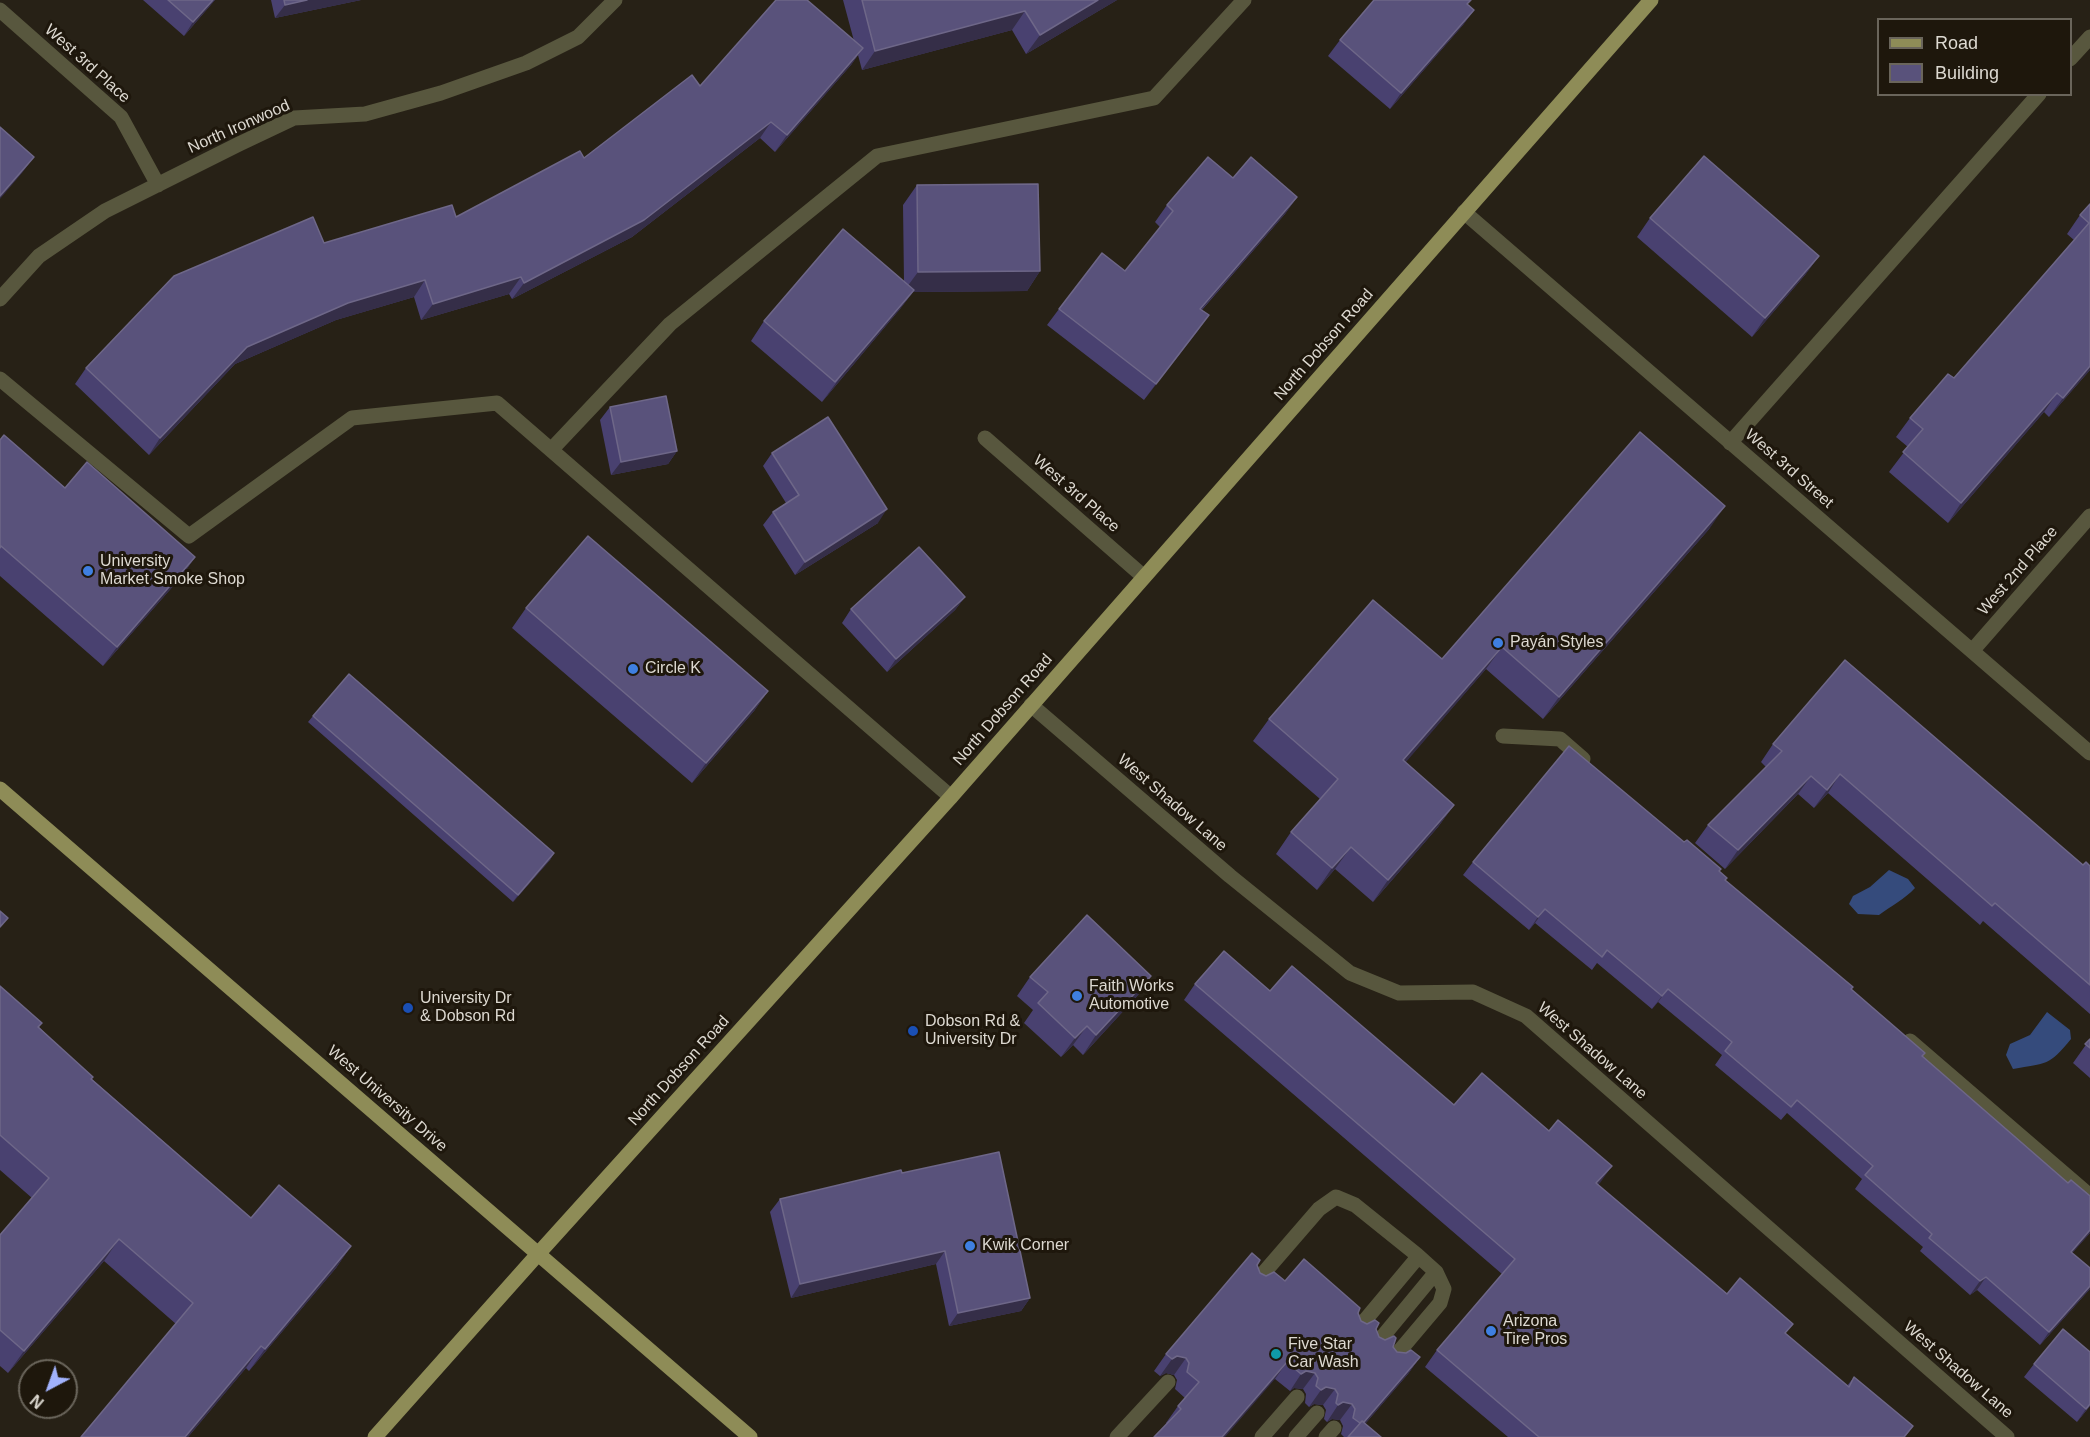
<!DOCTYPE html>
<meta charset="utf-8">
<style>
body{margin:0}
#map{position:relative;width:2090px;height:1437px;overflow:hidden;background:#272116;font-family:Helvetica,sans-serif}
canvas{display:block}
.legend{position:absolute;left:1877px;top:18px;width:195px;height:78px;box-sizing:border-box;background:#1e170c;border:2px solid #6a655b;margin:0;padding:8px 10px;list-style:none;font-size:18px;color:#ddd9d1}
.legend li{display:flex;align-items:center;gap:12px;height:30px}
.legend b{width:30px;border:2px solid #6a655b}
.north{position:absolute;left:18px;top:1359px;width:60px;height:60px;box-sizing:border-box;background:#1e170c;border:2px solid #6a655b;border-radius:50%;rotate:221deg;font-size:16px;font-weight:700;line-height:24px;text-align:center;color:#ddd9d1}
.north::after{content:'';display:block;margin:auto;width:21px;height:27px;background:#a1b2fd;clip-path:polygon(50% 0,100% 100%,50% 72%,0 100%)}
</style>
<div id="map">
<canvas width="2090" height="1437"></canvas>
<ul class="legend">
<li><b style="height:8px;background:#8e8c57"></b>Road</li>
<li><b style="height:16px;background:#59527b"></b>Building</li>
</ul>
<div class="north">N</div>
</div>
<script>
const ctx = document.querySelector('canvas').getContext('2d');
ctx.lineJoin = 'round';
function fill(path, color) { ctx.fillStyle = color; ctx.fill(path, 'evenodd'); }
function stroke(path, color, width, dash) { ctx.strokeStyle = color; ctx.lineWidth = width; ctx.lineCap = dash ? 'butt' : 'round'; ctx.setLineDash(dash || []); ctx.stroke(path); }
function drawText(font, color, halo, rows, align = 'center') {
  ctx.font = font + ' Helvetica,sans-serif'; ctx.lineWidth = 6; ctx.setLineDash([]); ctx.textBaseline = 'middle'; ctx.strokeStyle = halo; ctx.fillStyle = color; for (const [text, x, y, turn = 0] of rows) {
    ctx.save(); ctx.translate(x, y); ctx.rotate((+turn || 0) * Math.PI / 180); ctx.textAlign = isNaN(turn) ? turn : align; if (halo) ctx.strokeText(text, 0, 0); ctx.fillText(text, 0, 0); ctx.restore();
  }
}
fill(new Path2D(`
 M1889 870 1908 879 1915 888C1905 899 1891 906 1879 915L1858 914 1849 904 1853 896 1870 887Z
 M2047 1012 2070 1030 2071 1039C2049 1066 2047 1063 2013 1069L2006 1055 2010 1044 2030 1035Z`), '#354b7c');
stroke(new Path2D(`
 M0 10 121 117 158 185
 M2070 59 2090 37
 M1464 212 2090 753
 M0 299 39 256 105 211 239 144 294 118 365 114 441 93 526 63 578 37 615 0
 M0 379 189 536 352 418 497 403 951 797
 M985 438 1144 577
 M1730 443 2039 94
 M551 450 670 324 877 156 1154 98 1244 0
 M1972 651 2090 516
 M1031 705 1230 876 1350 973 1399 993 1473 992 1526 1016 2007 1437
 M1503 736 1560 739 1583 759
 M1910 1041 2090 1196
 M1255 1283 1319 1209 1336 1197 1355 1205 1416 1254 1436 1272 1444 1289 1440 1303 1391 1361
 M1356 1331 1418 1257
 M1374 1347 1436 1272
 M1117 1437 1168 1382
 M1262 1437 1297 1397
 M1296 1437 1317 1413
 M1326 1437 1334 1428`), '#58573e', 15);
stroke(new Path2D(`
 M0 789 750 1437
 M375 1437 538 1254 951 797 1651 0`), '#8e8c57', 15);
fill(new Path2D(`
 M143 0H215L184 36Z
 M271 0H361L275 18Z
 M843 0H1117L1026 54 1012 30 862 70 858 55 851 65 775 152 760 138 632 237 512 299 509 294 421 320 414 297 336 320 235 364 149 455 75 384 86 368 324 243 456 217 584 158 700 86 854 41Z
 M1469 5 1474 10 1463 25 1390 109 1328 56 1340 40Z
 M1233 178 1297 197 1285 214 1202 310 1209 315 1144 400 1047 325 1059 309 1125 271 1160 227 1155 222 1167 205Z
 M917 185 1040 271 1027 291 913 292 900 309 822 402 751 341 764 321 904 282 903 205Z
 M2090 204V370L2049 417 2044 412 1948 523 1889 472 1908 447 1896 437 1910 418 1954 378 2074 240 2067 234 2080 215Z
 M1650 218 1819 256 1805 275 1752 337 1637 237Z
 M610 407 677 451 668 464 611 475 600 420Z
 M0 440 65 488 195 557 182 576 103 666 0 576Z
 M772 453 878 523 795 575 763 525 773 512 786 503 763 466Z
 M1710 528 1543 719 1486 669 1405 762 1454 805 1438 827 1373 902 1335 869 1317 890 1276 854 1291 832 1320 799 1253 741 1269 719 1442 659Z
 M965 597 955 610 887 672 842 623 851 609Z
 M526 608 768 691 754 711 692 783 512 628Z
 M313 716 554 853 550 860 513 902 308 722Z
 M1773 744 2083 865 2090 866V1014L1983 921 1980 925 1828 793 1814 808 1798 794 1725 869 1695 843 1708 825 1766 767 1761 762Z
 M1684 842 1719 872 1725 880 1851 989 1923 1056 2090 1233 2072 1253 2090 1289 2040 1345 1977 1290 1970 1295 1920 1251 1923 1247 1855 1189 1862 1179 1787 1113 1781 1120 1715 1065 1722 1055 1658 1002 1652 1009 1597 963 1592 970 1535 923 1529 930 1463 875 1473 862Z
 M1151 976 1138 995 1083 1055 1073 1045 1061 1057 1024 1023 1033 1010 1017 996 1030 977Z
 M1195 984 1270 991 1454 1105 1598 1185 1727 1294 1786 1334 1847 1386 1854 1377 1913 1426 1905 1437H1508L1425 1367 1437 1350 1502 1274 1184 1000Z
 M0 986 42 1023 39 1027 92 1079 251 1218 351 1246 336 1268 249 1371 246 1368 188 1437H81L176 1324 104 1261 8 1373 0 1366V1235L32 1198 0 1170Z
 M2090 1039V1078L2073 1063Z
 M902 1173 1030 1298 1021 1311 949 1326 936 1264 791 1298 770 1212 780 1199Z
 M1257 1265 1260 1273 1266 1276 1285 1281 1358 1313 1361 1321 1376 1329 1379 1337 1393 1347 1397 1352 1420 1357 1408 1374 1365 1424 1381 1437H1344L1341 1434 1343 1426 1340 1420 1332 1419 1327 1422 1324 1419 1326 1410 1323 1405 1314 1404 1309 1407 1305 1403 1306 1394 1303 1389 1294 1388 1290 1391 1275 1379 1167 1424 1166 1423 1178 1406 1185 1398 1175 1389 1177 1380 1174 1375 1166 1373 1160 1376 1154 1371 1166 1354Z
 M2034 1364 2090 1406 2077 1422 2024 1377Z`), '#494170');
fill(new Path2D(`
 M213 0H215L184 36 193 22Z
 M307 0H361L275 18 285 5Z
 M1098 0H1117L1026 54 1040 35Z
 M1474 10 1463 25 1390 109 1401 93Z
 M1025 11 1012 30 862 70 875 51Z
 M863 48 851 65 775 152 787 135Z
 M771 122 760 138 632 237 512 299 524 283Z
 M34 157 22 173 0 199V196Z
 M1297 197 1285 214 1188 325 1200 309Z
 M1819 256 1805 275 1752 337 1765 318Z
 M1040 271 1027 291 913 292 900 309 822 402 918 272Z
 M521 277 509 294 421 320 433 304Z
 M425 280 414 297 336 320 235 364 149 455 160 438 247 347 348 303Z
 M1209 315 1197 332 1144 400 1156 384Z
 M2090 366V370L2049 417 2063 398Z
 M2057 393 2044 412 1948 523 1961 503Z
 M677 451 668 464 611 475 621 462Z
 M1725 506 1710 528 1543 719 1559 697Z
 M887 509 878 523 795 575 805 562Z
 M195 557 182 576 103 666 117 647Z
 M965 597 955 610 887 672 896 659Z
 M1502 647 1486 669 1388 783 1403 760Z
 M768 691 754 711 692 783 706 763Z
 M1840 774 1828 793 1814 808 1827 790Z
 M1811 776 1798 794 1725 869 1738 850Z
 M1454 805 1438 827 1373 902 1388 880Z
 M1351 847 1335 869 1317 890 1332 868Z
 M554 853 550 860 513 902 518 895Z
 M1545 909 1535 923 1529 930 1538 917Z
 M1151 976 1138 995 1083 1055 1096 1035Z
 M1668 989 1658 1002 1652 1009 1662 996Z
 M1087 1026 1073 1045 1061 1057 1075 1038Z
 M1612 1166 1600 1183 1585 1200 1596 1183Z
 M2090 1230V1233L2062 1265 2071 1252Z
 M119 1239 104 1261 8 1373 24 1351Z
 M351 1246 336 1268 249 1371 265 1349Z
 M945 1251 936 1264 791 1298 800 1284Z
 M1986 1277 1977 1290 1970 1295 1980 1281Z
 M2090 1286V1289L2040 1345 2049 1332Z
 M1030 1298 1021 1311 949 1326 958 1313Z
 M261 1346 246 1368 188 1437H185Z
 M1177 1356 1186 1358 1174 1375 1166 1373 1160 1376 1172 1359Z
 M1420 1357 1408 1374 1354 1437 1362 1425Z
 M1287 1362 1275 1379 1225 1437H1222Z
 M1306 1371 1315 1373 1303 1389 1294 1388 1290 1391 1301 1374Z
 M1326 1387 1335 1389 1323 1405 1314 1404 1309 1407 1321 1390Z
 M1343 1402 1352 1404 1340 1420 1332 1419 1327 1422 1338 1405Z
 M2090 1404V1406L2077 1422 2086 1409Z`), '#352e48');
const building = new Path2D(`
 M168 0H213L193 22Z
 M284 0H307L285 5Z
 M776 0H807L863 48 787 135 771 122 644 220 524 283 521 277 433 304 425 280 348 303 247 347 160 438 86 368 174 276 313 217 324 243 452 205 456 217 580 151 584 158 692 75 700 86Z
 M862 0H1098L1040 35 1025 11 875 51Z
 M1374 0H1471L1467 4 1474 10 1401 93 1340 40Z
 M0 127 34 157 0 196Z
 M1704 156 1819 256 1765 318 1650 218Z
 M1208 157 1233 178 1251 157 1297 197 1200 309 1209 315 1156 384 1059 309 1102 253 1125 271 1173 211 1167 205Z
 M1038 184 1040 271 918 272 917 185Z
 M2090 204V366L2063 398 2057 393 1961 503 1903 452 1923 429 1910 418 1948 374 1954 378 2089 223 2080 215Z
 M843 229 914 290 835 382 764 321Z
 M666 396 677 451 621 462 610 407Z
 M828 417 887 509 805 562 773 512 799 495 772 453Z
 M1640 432 1725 506 1559 697 1502 647 1403 760 1454 805 1388 880 1351 847 1332 868 1291 832 1338 779 1269 719 1373 600 1442 659Z
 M4 435 65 488 87 462 195 557 117 647 1 546 0 548V440Z
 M588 536 768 691 706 763 526 608Z
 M919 547 965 597 896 659 851 609Z
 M1845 660 2083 865 2086 862 2090 866V985L1995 903 1992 906 1840 774 1827 790 1811 776 1738 850 1708 825 1782 751 1773 744Z
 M349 674 554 853 518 895 313 716Z
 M1569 746 1684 842 1687 840 1721 869 1719 871 1727 878 1725 880 1853 987 1851 989 1925 1053 1922 1056 2068 1183 2071 1180 2090 1196V1230L2071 1252 2090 1268V1286L2049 1332 1986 1277 1980 1281 1929 1238 1932 1234 1865 1175 1873 1166 1797 1100 1791 1107 1725 1051 1732 1042 1668 989 1662 996 1607 950 1602 957 1545 909 1538 917 1473 862Z
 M0 911 8 918 0 927Z
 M1087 915 1151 976 1096 1035 1087 1026 1075 1038 1038 1003 1048 992 1030 977Z
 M1224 951 1270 991 1292 966 1454 1105 1482 1073 1549 1131 1558 1120 1612 1166 1596 1183 1727 1294 1740 1278 1793 1324 1785 1333 1849 1387 1854 1377 1913 1426 1904 1437H1539L1437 1350 1515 1259 1195 984Z
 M0 986 42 1023 38 1027 93 1077 91 1079 251 1218 279 1185 351 1246 265 1349 261 1346 185 1437H81L193 1303 119 1239 24 1351 0 1330V1235L49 1178 0 1135Z
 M2090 1039V1048L2085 1044Z
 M999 1152 1030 1298 958 1313 945 1251 800 1284 780 1199 901 1170 902 1173Z
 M1252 1253 1260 1260 1257 1265 1260 1273 1266 1276 1274 1272 1285 1281 1304 1259 1360 1308 1358 1313 1361 1321 1367 1324 1375 1320 1379 1323 1376 1329 1379 1337 1385 1340 1394 1336 1396 1338 1393 1347 1397 1352 1406 1353 1411 1350 1420 1357 1364 1422 1362 1421 1360 1423 1353 1418 1355 1409 1352 1404 1343 1402 1338 1405 1336 1403 1338 1394 1335 1389 1326 1387 1321 1390 1316 1386 1318 1378 1315 1373 1306 1371 1301 1374 1287 1362 1222 1437H1154L1181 1409 1178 1406 1199 1382 1187 1372 1189 1363 1186 1358 1177 1356 1172 1359 1166 1354Z
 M2063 1329 2090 1352V1404L2086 1409 2034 1364Z
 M1362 1421 1381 1437H1348Z`);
fill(building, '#59527b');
stroke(building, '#6e6788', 1.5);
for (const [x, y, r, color] of [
 [88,571,6,"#3f7fe0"],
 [1498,643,6,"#3f7fe0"],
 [633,669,6,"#3f7fe0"],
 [1077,996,6,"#3f7fe0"],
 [408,1008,6,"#1a4fb4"],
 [913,1031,6,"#1a4fb4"],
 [970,1246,6,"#3f7fe0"],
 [1491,1331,6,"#3f7fe0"],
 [1276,1354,6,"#0f9aa8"]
]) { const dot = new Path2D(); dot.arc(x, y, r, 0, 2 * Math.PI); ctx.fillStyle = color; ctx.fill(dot); stroke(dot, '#1e170c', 2); }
drawText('16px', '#ddd9d1', '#1e170c', [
 ["West 3rd Place",87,64,42],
 ["North Ironwood",239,127,-24],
 ["North Dobson Road",1324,345,-49],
 ["West 3rd Street",1789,469,41],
 ["West 3rd Place",1076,494,41],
 ["West 2nd Place",2018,571,-49],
 ["North Dobson Road",1003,710,-49],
 ["West Shadow Lane",1172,803,41],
 ["West Shadow Lane",1592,1051,41],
 ["North Dobson Road",679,1071,-48],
 ["West University Drive",387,1099,41],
 ["West Shadow Lane",1958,1370,41]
]);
drawText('16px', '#ddd9d1', '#1e170c', [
 ["University",100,562],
 ["Market Smoke Shop",100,580],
 ["Payán Styles",1510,643],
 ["Circle K",645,669],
 ["Faith Works",1089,987],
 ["Automotive",1089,1005],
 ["University Dr",420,999],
 ["& Dobson Rd",420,1017],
 ["Dobson Rd &",925,1022],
 ["University Dr",925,1040],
 ["Kwik Corner",982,1246],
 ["Arizona",1503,1322],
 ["Tire Pros",1503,1340],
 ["Five Star",1288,1345],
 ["Car Wash",1288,1363]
], 'left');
</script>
